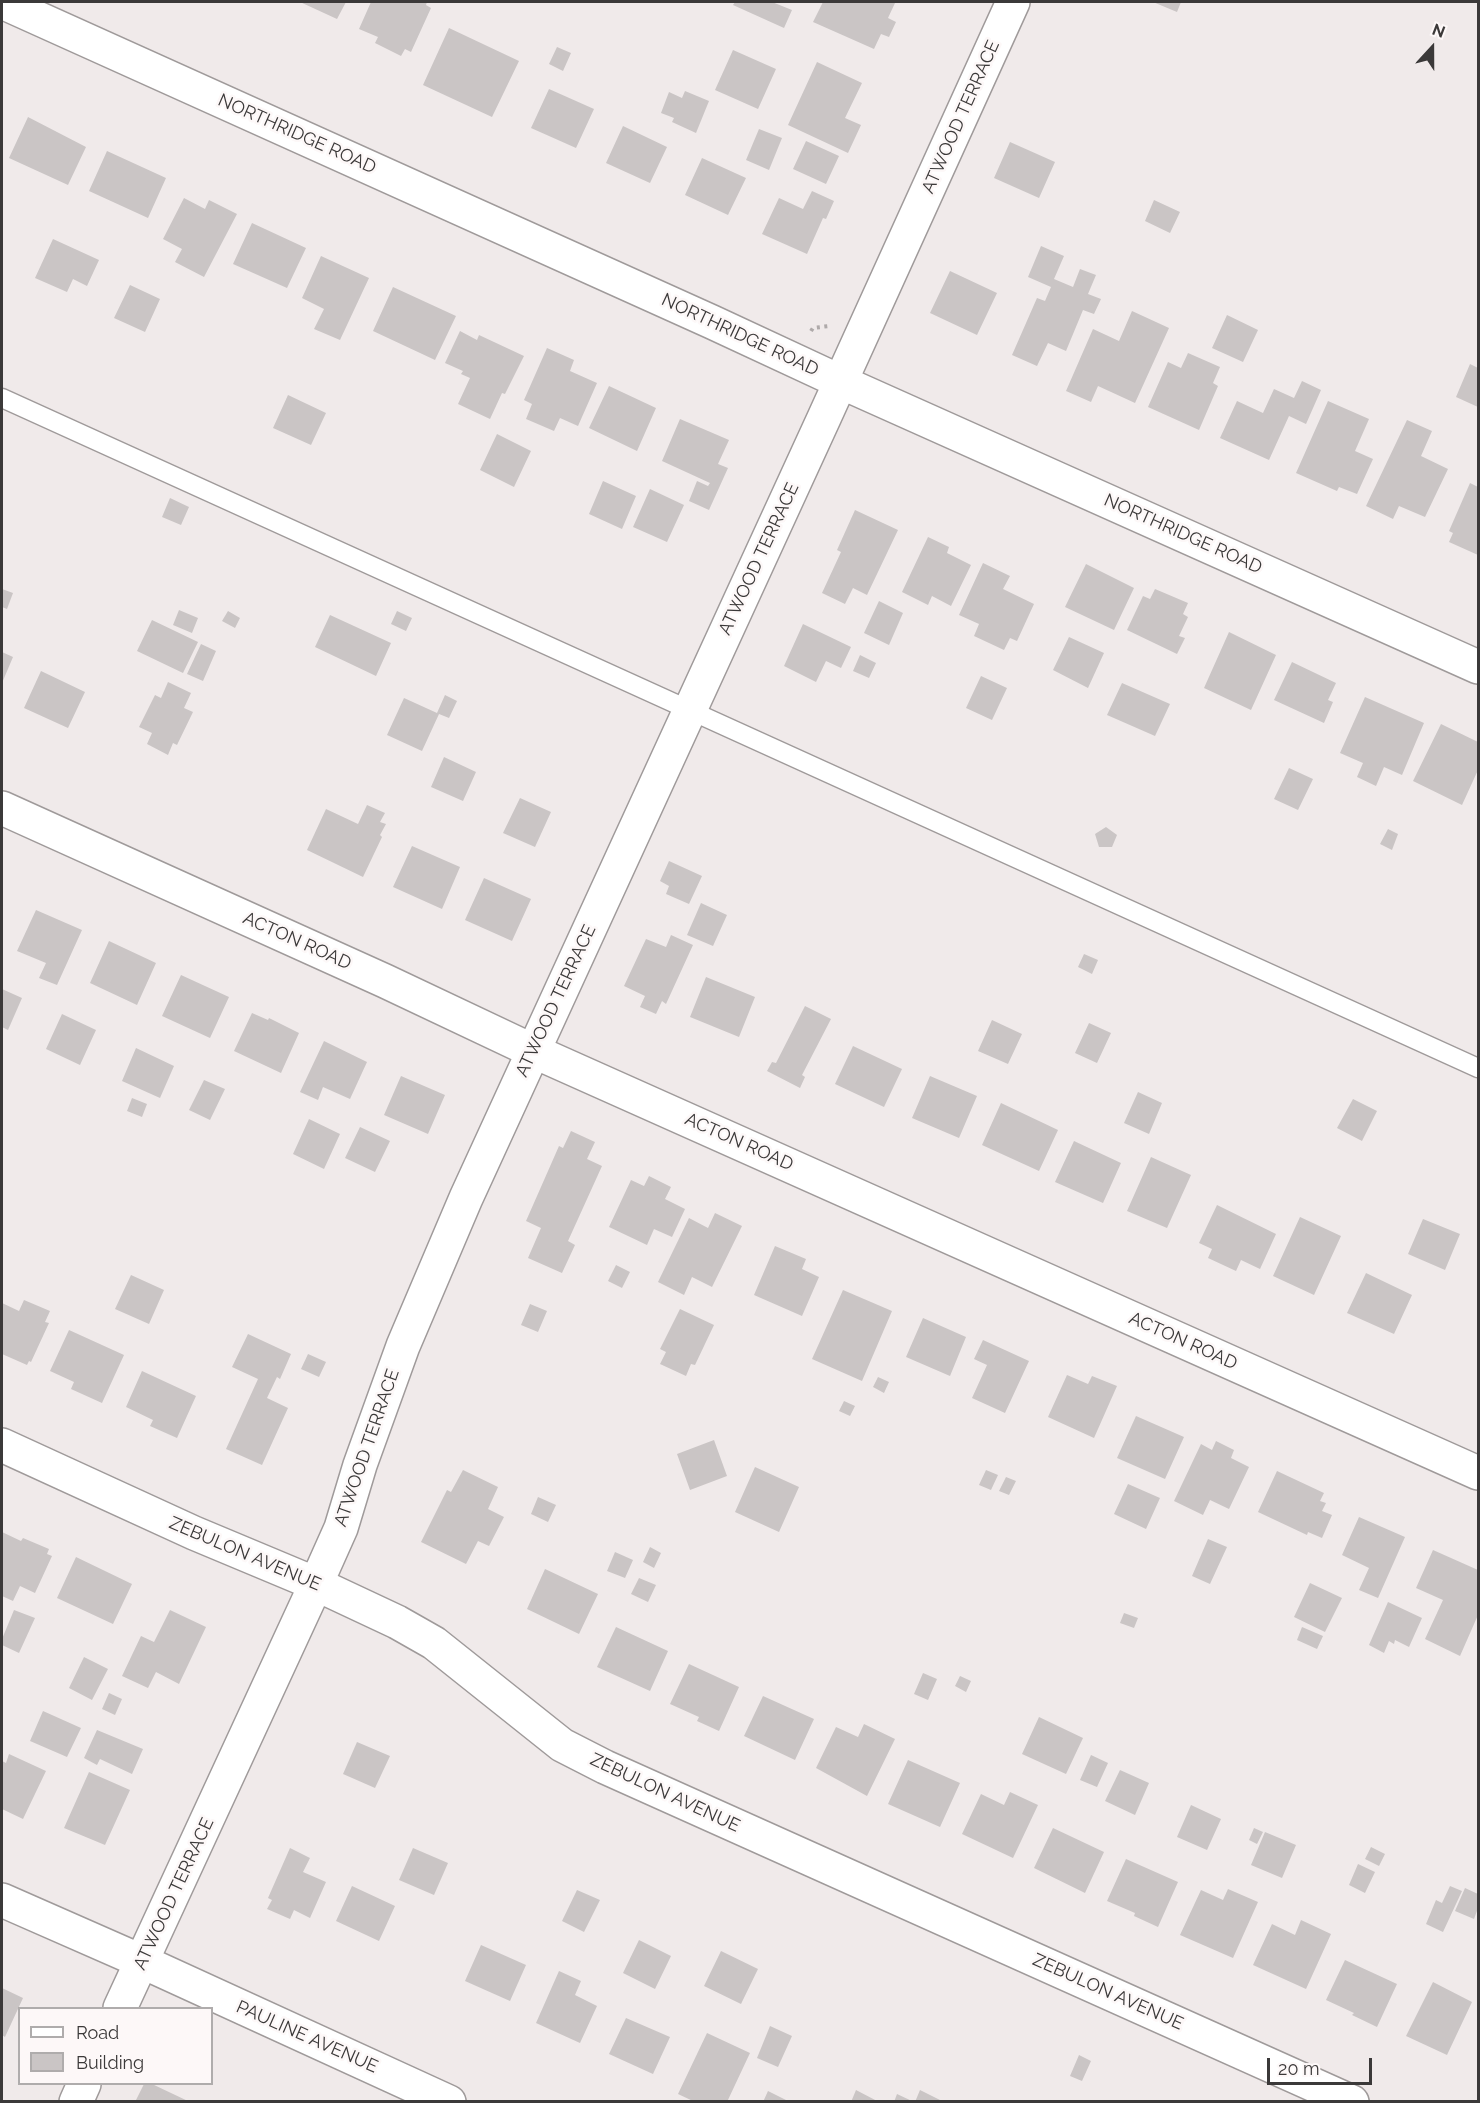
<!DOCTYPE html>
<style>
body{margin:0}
#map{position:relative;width:1480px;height:2103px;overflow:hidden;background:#f0eaea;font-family:Raleway,sans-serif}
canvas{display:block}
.frame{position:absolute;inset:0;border:3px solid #3b3939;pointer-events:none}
.legend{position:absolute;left:18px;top:2007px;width:195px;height:78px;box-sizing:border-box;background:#fdf8f8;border:2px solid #afacac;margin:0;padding:8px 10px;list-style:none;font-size:18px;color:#3b3939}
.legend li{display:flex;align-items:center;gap:12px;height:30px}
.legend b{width:30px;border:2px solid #afacac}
.north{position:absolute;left:1402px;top:18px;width:60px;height:60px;-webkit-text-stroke:4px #fdf8f8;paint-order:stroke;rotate:21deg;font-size:16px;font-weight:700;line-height:24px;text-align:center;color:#3b3939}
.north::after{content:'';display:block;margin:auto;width:21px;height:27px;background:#3b3939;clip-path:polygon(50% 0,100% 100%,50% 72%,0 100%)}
.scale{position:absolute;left:1267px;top:2058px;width:105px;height:27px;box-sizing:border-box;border:3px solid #3b3939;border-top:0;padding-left:8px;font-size:18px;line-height:21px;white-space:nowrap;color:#3b3939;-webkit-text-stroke:4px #fdf8f8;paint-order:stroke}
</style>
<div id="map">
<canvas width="1480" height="2103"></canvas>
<div class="frame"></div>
<ul class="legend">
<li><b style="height:8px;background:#fff"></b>Road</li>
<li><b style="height:16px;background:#cac5c5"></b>Building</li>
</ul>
<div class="north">N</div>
<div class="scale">20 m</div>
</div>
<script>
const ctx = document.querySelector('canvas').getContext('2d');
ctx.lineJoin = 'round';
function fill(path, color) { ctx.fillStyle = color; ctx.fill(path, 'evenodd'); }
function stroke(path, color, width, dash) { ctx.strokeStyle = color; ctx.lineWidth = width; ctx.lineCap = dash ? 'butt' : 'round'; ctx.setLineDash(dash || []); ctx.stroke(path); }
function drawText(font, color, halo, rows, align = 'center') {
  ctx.font = font + ' Raleway,sans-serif'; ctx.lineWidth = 5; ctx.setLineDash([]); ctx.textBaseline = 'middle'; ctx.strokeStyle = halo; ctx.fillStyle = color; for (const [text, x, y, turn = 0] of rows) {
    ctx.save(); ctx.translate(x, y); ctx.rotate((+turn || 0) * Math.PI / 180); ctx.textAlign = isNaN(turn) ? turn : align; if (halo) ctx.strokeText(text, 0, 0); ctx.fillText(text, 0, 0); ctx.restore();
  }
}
fill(new Path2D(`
 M300 2H346L337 19Z
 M371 2H427L426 5 431 8 411 52 405 49 401 56 375 43 378 37 359 29Z
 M735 2H772L792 10 784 28 733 5Z
 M823 2H890L895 3 888 18 896 22 889 37 881 34 874 49 813 22Z
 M1153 2H1181L1177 12Z
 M449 28 519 61 492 117 423 85Z
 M557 47 571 53 563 71 549 64Z
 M733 50 776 69 758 109 715 90Z
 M817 62 862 83 845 118 861 125 848 153 788 125Z
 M549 89 594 109 576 148 531 128Z
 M685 91 709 101 696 133 672 122 674 118 661 113 669 92 682 98Z
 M28 117 86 147 68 185 9 158Z
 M623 126 667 147 650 183 606 163Z
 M759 129 782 138 769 170 746 160Z
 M806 141 839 156 826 184 793 169Z
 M1010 142 1055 162 1039 198 994 178Z
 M107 151 166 178 148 218 89 191Z
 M702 158 746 178 728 215 685 195Z
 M812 191 834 201 826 219 823 218 807 254 762 234 779 198 803 209Z
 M184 198 205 209 209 200 237 214 204 277 175 262 182 249 163 239Z
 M1154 200 1180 212 1170 233 1145 221Z
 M252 223 306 248 287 288 233 264Z
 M53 239 99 260 87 286 73 279 67 292 35 278Z
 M1041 246 1064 256 1054 279 1073 287 1080 269 1096 275 1088 294 1101 299 1094 314 1083 310 1066 351 1048 343 1037 366 1012 355 1037 298 1045 301 1051 287 1028 277Z
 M321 256 369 278 340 340 314 329 324 309 302 298Z
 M950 271 997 293 977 335 930 313Z
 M130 285 160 299 145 332 114 318Z
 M393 287 456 316 435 360 373 331Z
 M1132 311 1169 328 1135 403 1098 386 1091 402 1066 391 1093 329 1119 341Z
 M1227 315 1258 330 1243 362 1212 348Z
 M460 331 477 340 479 335 524 356 505 394 502 393 490 419 458 404 470 378 461 374 463 371 445 363Z
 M547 348 574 360 570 371 597 383 578 426 560 418 554 431 526 419 532 404 524 400Z
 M1188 353 1220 367 1213 383 1218 386 1199 430 1148 407 1168 362 1181 368Z
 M1470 364 1478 368V407L1456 397Z
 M1302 381 1321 390 1306 424 1289 416 1269 460 1220 438 1237 401 1263 413 1274 389 1294 398Z
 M609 386 656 408 637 451 589 428Z
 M288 395 326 413 311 445 273 428Z
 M1328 401 1369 419 1355 451 1373 459 1357 494 1339 487 1337 491 1296 473Z
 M680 419 729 440 718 464 728 468 709 510 689 501 697 481 708 486 710 483 662 461Z
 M1407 420 1432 431 1421 456 1448 469 1425 517 1399 506 1393 519 1366 506Z
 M497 434 531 451 514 487 480 470Z
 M603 481 636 496 622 529 589 514Z
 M1470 483 1478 487V555L1449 542 1453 533 1449 531Z
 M650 489 684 505 667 542 633 527Z
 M170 498 189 507 181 525 162 517Z
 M855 510 898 530 867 595 853 588 845 604 822 593 841 552 837 550Z
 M928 537 949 547 947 553 971 565 951 606 932 596 928 605 902 592Z
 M983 563 1010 576 1003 589 1034 604 1017 641 1010 638 1004 650 974 636 979 624 959 615Z
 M1086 564 1134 588 1114 630 1065 607Z
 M2 589 13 593 7 609 2 607Z
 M1155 589 1188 603 1183 614 1188 617 1179 636 1185 638 1177 654 1127 630 1143 596 1150 599Z
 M879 601 903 613 889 645 864 633Z
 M179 610 198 618 192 633 173 625Z
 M228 611 240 618 235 628 222 621Z
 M397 611 412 618 406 631 391 624Z
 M330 615 391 643 376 676 315 647Z
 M152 620 198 642 183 673 137 651Z
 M803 624 851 647 841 668 826 661 816 682 784 666Z
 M1229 632 1276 655 1251 710 1204 688Z
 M1069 637 1104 653 1088 688 1053 670Z
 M201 644 216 651 203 681 187 674Z
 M2 652 13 657 2 683Z
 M860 655 876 663 869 678 853 671Z
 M1292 662 1336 683 1328 700 1333 702 1324 723 1274 700Z
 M41 671 85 692 68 728 24 708Z
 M981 676 1007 688 992 720 966 708Z
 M168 682 191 693 184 708 193 712 177 745 173 743 168 755 147 744 152 733 139 727 155 695 161 698Z
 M1122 683 1170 704 1155 736 1107 715Z
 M445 695 457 701 449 718 439 714 422 751 387 735 404 698 437 713Z
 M1365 697 1424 723 1402 775 1384 767 1376 786 1357 777 1363 763 1340 753Z
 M1441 724 1478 742V770L1462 805 1413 781Z
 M444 757 476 772 463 801 431 787Z
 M1289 768 1313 779 1298 810 1274 799Z
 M520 798 551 812 535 847 503 833Z
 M367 805 385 813 380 822 386 824 380 835 382 837 363 877 307 850 326 809 358 824Z
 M1106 827 1117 835 1112 847H1099L1095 834Z
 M1388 829 1398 834 1392 850 1380 844Z
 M412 846 460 867 442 909 393 887Z
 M669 861 702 876 689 904 666 894 669 886 660 881Z
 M484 878 531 899 512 941 465 920Z
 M701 903 727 915 713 946 687 935Z
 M36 910 82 930 57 985 39 978 46 963 17 951Z
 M671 935 693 945 666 1004 662 1001 656 1014 640 1007 645 996 624 986 646 939 666 947Z
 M109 941 156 963 137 1005 90 983Z
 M1084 954 1098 960 1092 974 1078 967Z
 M181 975 229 997 210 1038 162 1016Z
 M706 977 755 997 739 1037 690 1017Z
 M2 989 22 998 8 1030 2 1027Z
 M805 1006 831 1019 802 1075 805 1077 800 1088 767 1071 772 1062 776 1063Z
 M252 1013 268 1020 269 1018 299 1033 281 1073 234 1051Z
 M62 1014 96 1030 80 1065 46 1049Z
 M992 1020 1022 1034 1008 1064 978 1051Z
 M1089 1023 1111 1033 1097 1063 1075 1053Z
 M324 1041 367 1062 350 1099 323 1087 318 1100 300 1092Z
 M853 1046 902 1069 884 1107 835 1084Z
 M136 1048 174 1066 160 1098 122 1081Z
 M401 1076 445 1095 428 1134 384 1115Z
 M930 1076 977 1096 959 1138 912 1118Z
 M204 1080 225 1089 210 1120 189 1110Z
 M1138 1092 1162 1103 1149 1134 1124 1123Z
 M132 1098 147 1104 142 1117 127 1111Z
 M1353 1099 1377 1111 1362 1141 1337 1128Z
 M1001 1103 1058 1130 1039 1171 982 1145Z
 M309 1119 340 1134 324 1169 293 1154Z
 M360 1127 390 1141 375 1172 345 1158Z
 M571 1131 595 1142 587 1159 602 1166 568 1241 575 1245 562 1273 528 1258 541 1228 526 1221 559 1146 563 1148Z
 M1074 1141 1121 1163 1103 1203 1055 1182Z
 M1151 1157 1191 1175 1167 1228 1127 1211Z
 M649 1176 671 1187 665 1199 685 1209 672 1237 654 1229 647 1245 609 1227 631 1180 644 1186Z
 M1217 1205 1276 1234 1260 1269 1241 1260 1236 1271 1208 1258 1212 1249 1199 1243Z
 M715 1213 742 1226 712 1287 692 1277 684 1295 658 1282 689 1218 708 1228Z
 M1300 1217 1341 1236 1314 1295 1273 1276Z
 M1423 1219 1460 1234 1445 1270 1408 1254Z
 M775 1246 806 1259 802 1269 819 1277 802 1316 754 1295Z
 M616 1265 630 1272 622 1288 608 1281Z
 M1366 1273 1412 1295 1394 1334 1347 1313Z
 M131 1275 164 1290 149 1324 115 1309Z
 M843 1290 892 1311 862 1381 812 1359Z
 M24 1300 50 1311 45 1322 49 1323 31 1362 29 1361 27 1365 2 1354V1303L19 1311Z
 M530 1304 547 1311 538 1332 521 1325Z
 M680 1309 714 1325 695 1365 691 1364 686 1376 660 1364 666 1352 660 1349Z
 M923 1318 966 1337 950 1376 906 1357Z
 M69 1330 124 1355 102 1403 71 1389 74 1382 50 1371Z
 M248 1334 291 1354 280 1379 277 1377 267 1398 288 1408 262 1465 226 1449 258 1379 232 1367Z
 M983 1340 1029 1361 1005 1413 972 1398 987 1365 974 1359Z
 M308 1354 326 1362 319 1377 301 1369Z
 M142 1371 196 1396 177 1438 150 1426 153 1420 126 1407Z
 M1067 1375 1088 1384 1092 1376 1117 1386 1094 1438 1048 1417Z
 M878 1377 889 1382 884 1393 873 1387Z
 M844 1401 855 1406 850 1416 839 1411Z
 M1136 1416 1184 1437 1165 1479 1117 1458Z
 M714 1440 727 1476 690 1490 677 1454Z
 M1216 1441 1234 1450 1231 1458 1249 1467 1229 1509 1210 1500 1203 1515 1174 1501 1201 1444 1212 1450Z
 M755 1467 799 1487 779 1532 735 1512Z
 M463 1470 498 1487 488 1509 504 1517 489 1546 478 1541 466 1564 421 1542 447 1490 451 1492Z
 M986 1470 998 1475 991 1490 979 1485Z
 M1277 1471 1324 1493 1320 1501 1326 1503 1322 1511 1332 1515 1322 1538 1308 1532 1307 1535 1258 1512Z
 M1006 1477 1016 1481 1009 1495 999 1491Z
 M1128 1484 1160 1498 1146 1529 1114 1514Z
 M538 1497 556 1505 548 1522 531 1514Z
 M1359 1517 1405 1537 1378 1598 1359 1590 1369 1568 1342 1555Z
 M2 1532 21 1541 23 1538 49 1549 47 1554 52 1556 35 1593 20 1586 13 1601 2 1596Z
 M1208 1539 1227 1547 1210 1584 1192 1576Z
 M650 1547 661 1553 654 1568 643 1562Z
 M1433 1550 1478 1570V1615L1460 1656 1425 1639 1443 1600 1416 1588Z
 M615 1552 633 1560 625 1578 607 1571Z
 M76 1557 132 1584 113 1624 57 1598Z
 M545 1569 598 1594 579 1634 527 1609Z
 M639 1578 656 1585 648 1602 631 1594Z
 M1310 1583 1342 1598 1325 1632 1294 1617Z
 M1388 1602 1422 1618 1409 1647 1395 1640 1394 1644 1389 1641 1384 1653 1369 1645Z
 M14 1610 35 1618 19 1653 2 1645V1639Z
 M170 1610 206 1627 179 1684 156 1672 148 1688 122 1676 141 1636 154 1642Z
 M1124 1613 1138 1618 1134 1628 1120 1623Z
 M616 1627 668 1651 650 1691 597 1667Z
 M1302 1627 1323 1636 1317 1649 1297 1640Z
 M84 1657 108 1669 92 1700 69 1688Z
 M689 1664 739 1687 719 1731 697 1721 699 1717 670 1704Z
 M923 1673 937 1679 928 1700 914 1694Z
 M960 1676 971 1681 966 1692 955 1686Z
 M109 1693 122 1699 115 1715 102 1709Z
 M763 1696 814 1719 795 1760 744 1736Z
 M43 1711 81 1728 67 1757 30 1741Z
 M1039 1717 1083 1738 1066 1774 1022 1754Z
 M864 1724 895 1739 867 1796 816 1768 836 1727 858 1737Z
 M97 1730 143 1749 132 1774 100 1759 97 1765 84 1758Z
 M357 1742 390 1756 375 1788 343 1774Z
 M9 1754 46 1771 23 1819 2 1809V1761L6 1763Z
 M1091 1755 1108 1763 1097 1787 1080 1780Z
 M908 1760 960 1783 940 1827 888 1804Z
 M1120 1770 1149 1783 1135 1815 1105 1801Z
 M89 1772 130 1790 105 1845 64 1828Z
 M1010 1792 1038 1805 1013 1858 962 1834 981 1794 1004 1805Z
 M1191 1805 1221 1819 1207 1850 1177 1837Z
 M1053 1828 1104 1852 1085 1893 1034 1868Z
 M1254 1828 1263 1832 1257 1844 1249 1840Z
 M1265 1832 1296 1845 1282 1878 1251 1865Z
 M1371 1847 1385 1854 1379 1866 1365 1859Z
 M290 1848 310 1858 303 1872 326 1882 310 1918 294 1910 290 1919 267 1909 272 1900 268 1898Z
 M413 1848 448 1863 434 1895 399 1880Z
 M1126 1859 1178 1882 1158 1927 1134 1916 1135 1913 1107 1901Z
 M1358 1864 1375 1872 1365 1893 1349 1885Z
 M352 1886 395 1906 379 1941 336 1921Z
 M1450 1886 1462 1891 1443 1932 1426 1924 1436 1900 1442 1903Z
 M1465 1888 1478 1894V1908L1474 1919 1455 1911Z
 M1228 1889 1258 1902 1233 1958 1180 1935 1201 1890 1223 1900Z
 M577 1890 600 1900 584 1932 562 1921Z
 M1301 1920 1331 1934 1306 1989 1253 1965 1272 1924 1295 1935Z
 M639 1940 671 1956 655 1989 623 1973Z
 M481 1945 526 1965 510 2001 465 1981Z
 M721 1951 758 1969 741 2004 704 1986Z
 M1345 1960 1397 1984 1377 2027 1352 2015 1354 2013 1326 2000Z
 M559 1971 581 1981 575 1995 597 2006 580 2043 536 2023Z
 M1433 1982 1472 2002 1447 2055 1406 2036Z
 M2 1988 23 1998 5 2037 2 2035Z
 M626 2018 670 2037 653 2074 609 2054Z
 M770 2026 792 2036 778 2067 757 2058Z
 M707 2033 750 2053 727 2102H695L678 2094Z
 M1079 2055 1091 2061 1082 2081 1070 2076Z
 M144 2084H152L190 2102H135Z
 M856 2090 879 2102H851Z
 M920 2090 944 2102H915Z
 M768 2091 790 2102H763Z
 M897 2094 914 2102H894Z`), '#cac5c5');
const lane = new Path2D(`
 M2 398 1478 1068`);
const street = new Path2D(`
 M2 2 712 322 841 382 1478 667
 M2 808 385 981 533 1051 1478 1473
 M2 1445 194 1533 316 1584 397 1622 434 1643 562 1745 605 1767 1352 2102
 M2 1900 143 1962 449 2102
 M120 2008 316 1584 341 1528 360 1465 403 1346 466 1198 824 418 1013 2
 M76 2102 84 2084`);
stroke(lane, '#9f9a9a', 21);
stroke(street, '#9f9a9a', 36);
stroke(new Path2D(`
 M811 331 813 328 829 326
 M1466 2102H1467`), '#afaaaa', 4, [3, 4.5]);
stroke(lane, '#fff', 18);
stroke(street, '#fff', 33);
drawText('18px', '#3b3939', '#fdf8f8', [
 ["ATWOOD TERRACE",961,117,-66],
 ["NORTHRIDGE ROAD",297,134,24],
 ["NORTHRIDGE ROAD",740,335,25],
 ["NORTHRIDGE ROAD",1183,534,24],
 ["ATWOOD TERRACE",759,559,-65],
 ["ACTON ROAD",297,941,24],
 ["ATWOOD TERRACE",556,1001,-65],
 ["ACTON ROAD",739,1142,24],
 ["ACTON ROAD",1183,1341,24],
 ["ATWOOD TERRACE",367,1448,-71],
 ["ZEBULON AVENUE",245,1554,23],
 ["ZEBULON AVENUE",665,1793,25],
 ["ATWOOD TERRACE",174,1894,-65],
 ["ZEBULON AVENUE",1108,1992,24],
 ["PAULINE AVENUE",307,2037,24]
]);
</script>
